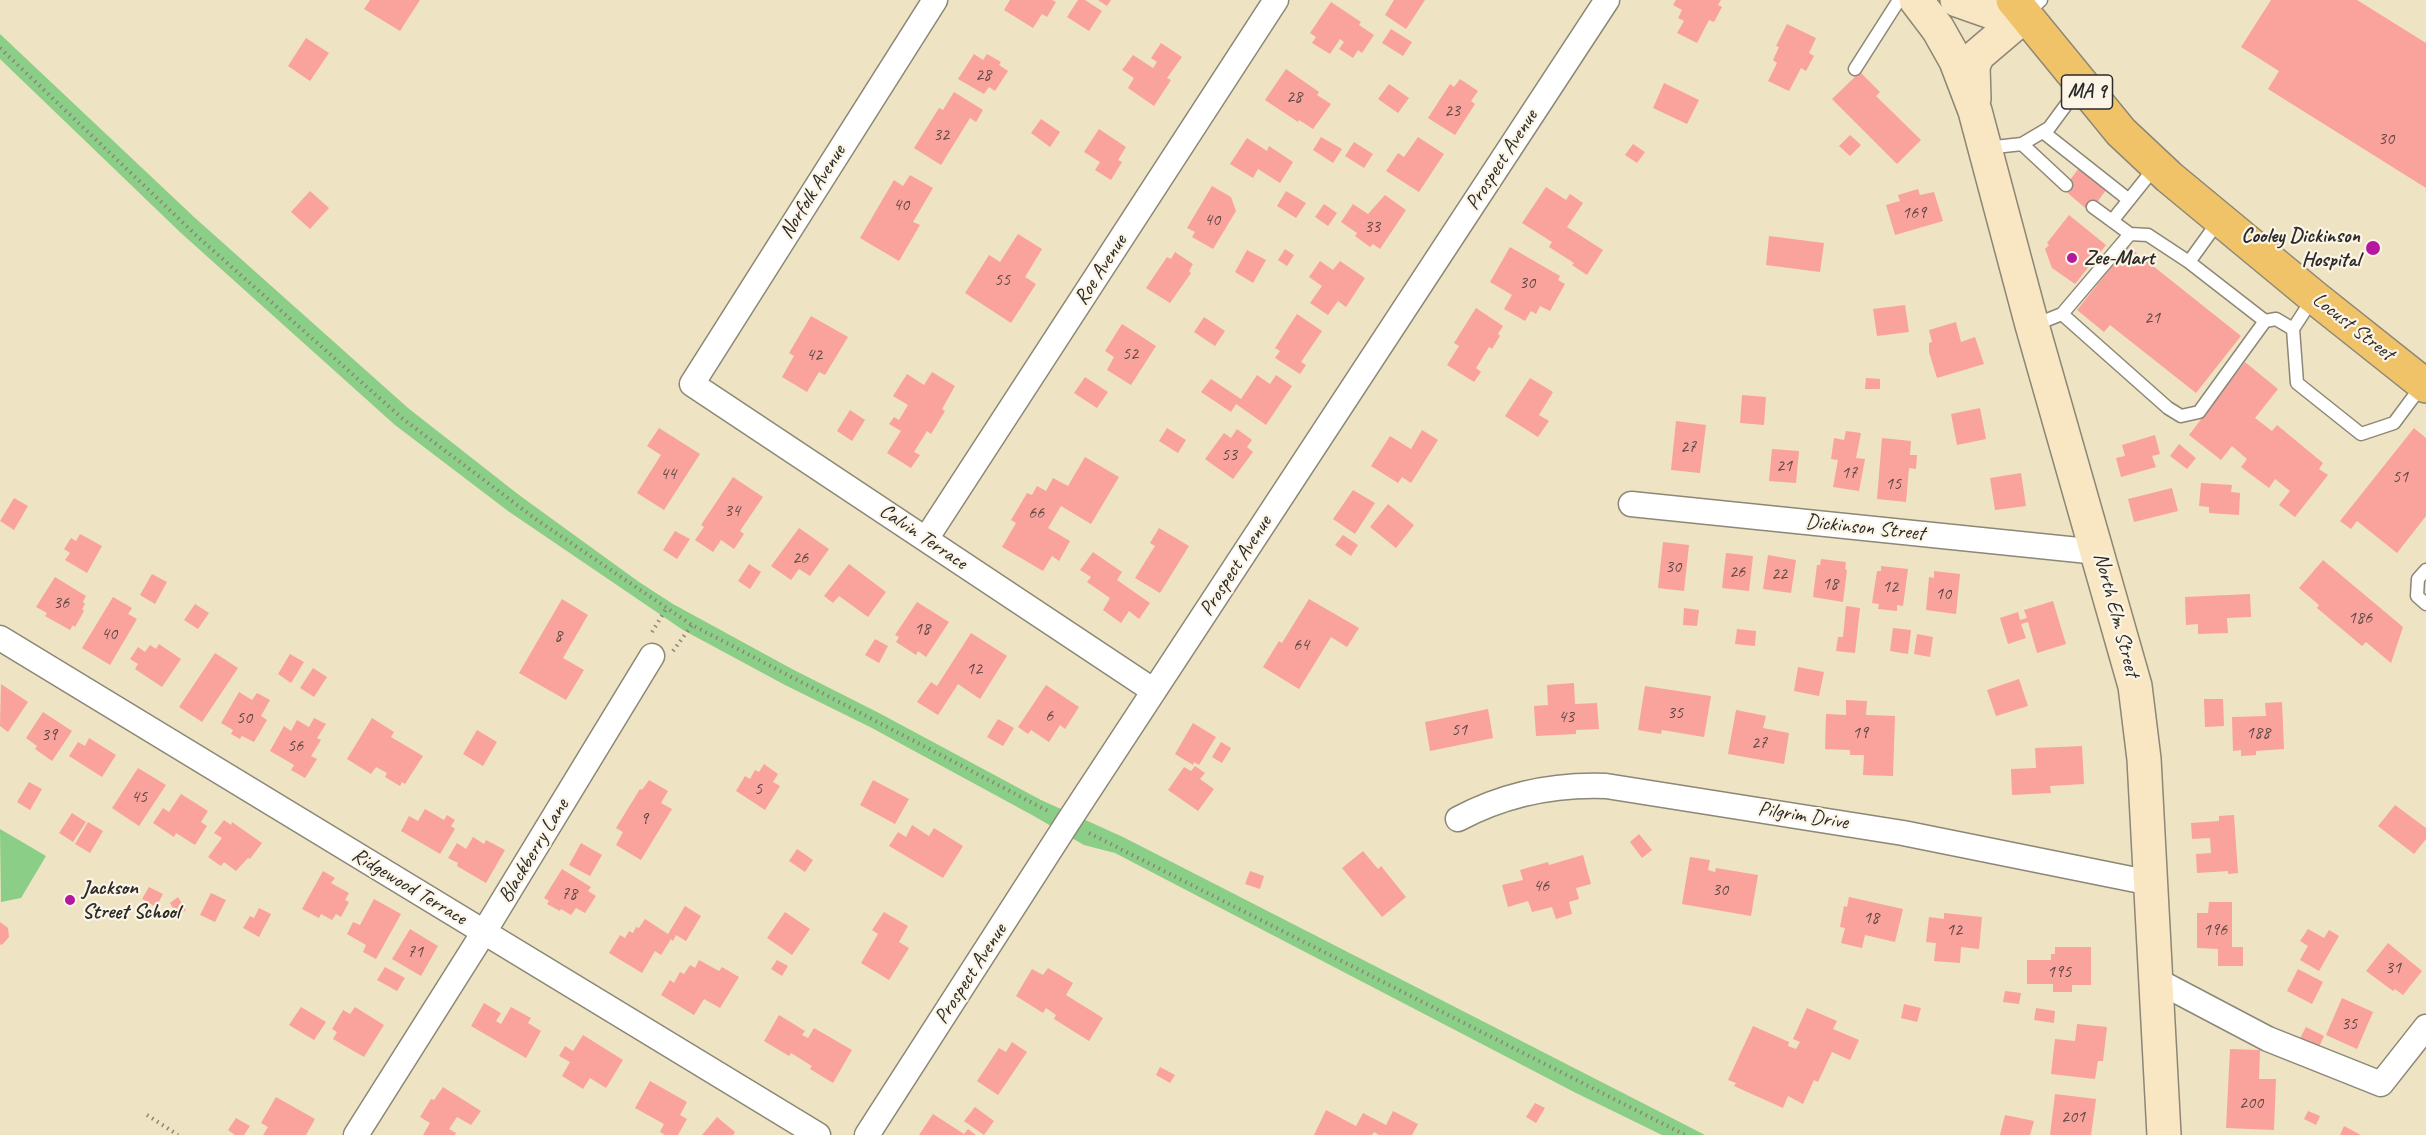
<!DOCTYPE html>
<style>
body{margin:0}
canvas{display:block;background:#eee3c2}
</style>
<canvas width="2426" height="1135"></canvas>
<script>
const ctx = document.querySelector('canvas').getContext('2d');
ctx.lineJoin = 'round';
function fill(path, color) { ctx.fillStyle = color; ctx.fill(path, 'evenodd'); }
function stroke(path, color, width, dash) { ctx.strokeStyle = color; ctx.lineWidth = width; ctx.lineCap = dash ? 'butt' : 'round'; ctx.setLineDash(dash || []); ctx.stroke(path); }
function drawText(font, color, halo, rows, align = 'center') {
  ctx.font = font + ' Caveat,sans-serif'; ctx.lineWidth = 4.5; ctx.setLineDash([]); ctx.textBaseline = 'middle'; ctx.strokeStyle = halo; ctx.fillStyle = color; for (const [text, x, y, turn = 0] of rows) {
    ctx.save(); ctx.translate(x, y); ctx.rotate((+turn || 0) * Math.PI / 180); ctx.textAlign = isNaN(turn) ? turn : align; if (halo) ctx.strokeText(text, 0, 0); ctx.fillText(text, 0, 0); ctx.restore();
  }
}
fill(new Path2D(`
 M0 34 194 217 408 408 519 495 639 582 673 604 792 669 879 713 1041 800 1123 837 1705 1135H1662L1576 1093 1115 853 1084 845 1032 815 872 728 785 685 683 630 508 511 395 425 181 233 0 59Z
 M0 829 46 856 21 898 1 902Z`), '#8ace87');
fill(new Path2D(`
 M370 0H420L400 31 364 9Z
 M1010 0H1052L1056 2 1047 17 1042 14 1033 28 1004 10Z
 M1078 0H1085L1102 11 1089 31 1067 17Z
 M1098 0H1111L1107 6Z
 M1394 0H1425L1406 29 1385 15Z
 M1676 0H1721L1718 5 1722 7 1714 22 1709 20 1697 43 1677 33 1684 21 1678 18 1682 10 1673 5Z
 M2271 0H2357L2426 43V188L2268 89 2279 71 2241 47Z
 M1331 2 1361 22 1359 25 1374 35 1362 53 1358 50 1353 58 1339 49 1344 42 1340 39 1330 54 1312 43 1316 37 1310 33Z
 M1787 24 1816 38 1809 53 1814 56 1806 71 1801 68 1789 91 1768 81 1777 63 1773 60 1779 47 1776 46Z
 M1391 29 1412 42 1403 56 1382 43Z
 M306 38 329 53 310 81 288 66Z
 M1161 43 1182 57 1167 78 1171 80 1154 106 1128 88 1134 78 1122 70 1133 55 1153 68 1157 62 1151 58Z
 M974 54 983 60 987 54 1001 62 999 65 1008 71 995 91 989 87 984 94 958 79Z
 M1286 69 1319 92 1317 95 1331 104 1313 129 1299 120 1298 122 1265 100Z
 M1860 72 1880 92 1876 96 1921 140 1897 164 1832 99Z
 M1460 79 1478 91 1471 101 1475 104 1455 135 1428 118 1450 84 1454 87Z
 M1664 83 1699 100 1687 124 1653 108Z
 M1389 84 1409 98 1398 113 1378 99Z
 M954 92 983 110 976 122 970 118 941 165 914 148 939 108 943 110Z
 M1041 119 1060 132 1050 147 1031 133Z
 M1099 129 1126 147 1118 160 1122 162 1111 180 1095 170 1100 162 1084 152Z
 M1850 135 1861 145 1850 156 1839 146Z
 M1321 137 1342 149 1333 163 1313 150Z
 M1418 137 1444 154 1419 192 1386 171 1398 153 1404 157Z
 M1247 138 1267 151 1269 146 1293 162 1280 183 1258 169 1253 178 1230 164Z
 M1354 142 1373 154 1364 168 1345 156Z
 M1633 144 1645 152 1637 163 1625 155Z
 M2079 168 2106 190 2090 212 2063 189Z
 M910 175 933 188 913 222 920 225 899 261 860 238 894 180 903 186Z
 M1212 186 1231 197 1236 211 1213 249 1192 237 1195 232 1187 228Z
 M1546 187 1566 200 1570 194 1583 203 1567 227 1603 250 1587 275 1572 265 1574 263 1549 247 1552 242 1522 223Z
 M1918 189 1920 195 1934 192 1943 221 1895 235 1886 205 1900 201 1898 195Z
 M310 191 329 208 310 229 291 212Z
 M1286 191 1306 203 1296 218 1277 206Z
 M1385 195 1406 210 1380 249 1373 244 1370 247 1355 236 1357 233 1341 222 1353 204 1368 214Z
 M1324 204 1337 213 1328 226 1315 217Z
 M2069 215 2106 245 2075 284 2052 268 2045 249 2049 245 2047 243Z
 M1018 234 1042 249 1025 277 1036 284 1011 323 965 293 989 255 1000 262Z
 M1769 236 1824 243 1820 272 1766 265Z
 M2128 246 2241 336 2196 393 2110 325 2104 332 2077 310Z
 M1510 247 1560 276 1558 280 1565 284 1550 311 1540 306 1536 314 1531 311 1525 321 1504 309 1512 295 1490 282Z
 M1285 249 1294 255 1287 266 1278 260Z
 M1247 250 1266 260 1253 283 1235 272Z
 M1175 252 1193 264 1189 271 1191 273 1170 303 1146 288 1167 257 1171 259Z
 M1320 261 1333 270 1340 261 1365 278 1346 307 1338 301 1328 315 1310 303 1322 286 1309 277Z
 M1905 305 1909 332 1877 336 1873 309Z
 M1476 308 1503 326 1498 334 1500 336 1492 349 1489 347 1476 368 1481 372 1474 382 1447 365 1459 346 1454 343Z
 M1297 314 1322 331 1301 362 1306 365 1300 374 1275 358 1280 351 1275 348Z
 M811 316 848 337 825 375 819 372 807 392 782 377 794 356 789 353Z
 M1204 317 1225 331 1215 346 1194 332Z
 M1956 322 1961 342 1975 337 1984 364 1937 378 1929 352V343L1932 342 1929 330Z
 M1122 324 1156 346 1131 385 1107 370 1114 357 1105 351Z
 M2245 362 2278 389 2255 418 2272 431 2277 425 2323 463 2319 469 2328 475 2295 517 2279 505 2290 491 2275 479 2269 488 2241 467 2247 459 2232 446 2221 460 2189 435Z
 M932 372 955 386 942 409 945 411 931 434 927 431 914 452 920 455 911 468 887 453 901 431 889 424 894 417 899 420 908 405 893 396 907 374 924 385Z
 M1257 375 1270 384 1276 375 1292 386 1266 425 1236 404 1231 412 1201 392 1211 379 1241 399Z
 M1085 377 1108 392 1097 408 1074 393Z
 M1530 378 1553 392 1539 415 1549 421 1538 437 1505 416Z
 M1866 378 1880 379V389H1865Z
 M1742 395 1766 397 1764 425 1740 423Z
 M1980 408 1986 439 1957 445 1951 414Z
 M850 410 865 420 852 441 837 431Z
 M1676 421 1706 425 1700 473 1671 470Z
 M659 428 700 454 664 510 637 493 661 455 647 446Z
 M1167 428 1186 440 1178 453 1159 441Z
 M2414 428 2426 438V516L2397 553 2357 521 2351 529 2340 521Z
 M1237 429 1252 440 1247 447 1253 452 1233 479 1205 459 1224 433 1231 438Z
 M1422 430 1438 440 1411 483 1402 477 1398 483 1371 466 1390 436 1411 449Z
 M1846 431 1861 433 1856 458 1865 459 1859 491 1833 487 1838 460 1831 459 1834 438 1844 440Z
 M2155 435 2160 454 2152 456 2156 467 2121 477 2116 458 2125 456 2122 445Z
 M1882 438 1911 441 1910 455H1917L1916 469 1909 468 1906 502 1877 499Z
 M2179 444 2196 458 2187 469 2170 456Z
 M1772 449 1799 451 1796 483 1769 481Z
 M1085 457 1119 477 1091 524 1061 506 1048 528 1070 541 1059 561 1052 556 1043 571 1002 547 1016 523 1011 520 1027 493 1032 495 1037 486 1046 491 1053 478 1068 486Z
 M2021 473 2026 506 1995 510 1990 478Z
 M733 477 763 497 740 531 744 534 734 549 721 540 713 552 695 540 704 527 701 525Z
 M2201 483 2232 485 2231 492 2240 493 2239 515 2209 513V507L2199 506Z
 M2172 488 2178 511 2134 522 2128 499Z
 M1353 490 1375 503 1355 534 1333 519Z
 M14 498 28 506 14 530 0 521Z
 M1388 504 1414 525 1396 548 1370 527Z
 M799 528 829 549 810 576 799 569 791 580 771 566Z
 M1159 528 1189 546 1160 593 1135 578 1155 546 1150 543Z
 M675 531 690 539 677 559 663 550Z
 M80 534 102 546 87 573 65 560 70 553 64 549 71 538 76 541Z
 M1343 535 1358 545 1351 556 1335 545Z
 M1663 542 1689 545 1684 591 1658 588Z
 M1093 552 1122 572 1117 580 1150 603 1139 619 1129 611 1121 623 1103 610 1110 598 1087 582 1091 577 1080 570Z
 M1726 553 1753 556 1749 591 1722 588Z
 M1768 555 1796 560 1791 593 1763 589Z
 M1821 559 1846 562 1845 569 1847 570 1843 602 1813 597 1817 565H1820Z
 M2323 560 2403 627 2391 663 2366 642 2362 646 2317 608 2319 605 2299 588Z
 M749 564 761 572 750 589 738 581Z
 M849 564 886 592 868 617 839 596 833 603 824 596Z
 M1881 566 1908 569 1903 606 1897 605V611L1878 609 1879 604 1872 603 1877 571H1881Z
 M1934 571 1960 574 1956 614 1926 610 1929 577 1934 578Z
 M152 574 167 582 155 604 140 595Z
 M55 577 86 596 83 602 85 604 82 609 84 611 75 627 73 625 70 630 45 616 47 613 36 607Z
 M2250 594 2251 617 2227 618 2228 633 2198 634V624L2186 625 2185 597Z
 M113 597 132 608 128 614 137 619 110 665 82 648Z
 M562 599 588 615 563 658 584 670 566 700 519 673Z
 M1309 599 1359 628 1347 647 1331 637 1299 689 1263 667 1279 641 1282 643Z
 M2053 601 2066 644 2037 653 2028 622 2021 624 2026 638 2008 644 2000 618 2018 612 2020 620 2027 618 2024 610Z
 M917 602 949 622 926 657 918 651 916 655 896 642 899 637 895 635Z
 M195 604 209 613 198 629 184 620Z
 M1846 606 1860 608 1855 653 1836 651 1838 637H1843Z
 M1684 608 1699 610 1697 626 1683 625Z
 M1893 628 1911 630 1908 654 1890 651Z
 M1737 629 1756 631 1755 646 1735 644Z
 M971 633 1007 656 980 699 958 684 938 715 917 702 931 682 937 686Z
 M1917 634 1933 637 1930 657 1914 654Z
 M875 639 888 646 879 663 865 655Z
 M159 644 181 659 162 687 135 669 138 664 130 659 138 647 145 652 150 645 156 649Z
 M215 653 238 668 202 722 179 707Z
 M290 654 304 662 291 683 278 674Z
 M1798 667 1824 672 1819 696 1794 691Z
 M313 668 327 677 314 697 300 688Z
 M2019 679 2028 706 1996 716 1987 690Z
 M1574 683 1575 704 1597 703 1599 729 1576 730V734L1536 736 1534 706 1548 705 1547 685Z
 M1 684 28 702 8 732 0 726Z
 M1046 685 1079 707 1065 729 1060 725 1049 742 1031 730 1028 734 1018 727Z
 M1645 686 1711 696 1704 737 1662 730 1661 734 1638 730Z
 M239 692 252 700 257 693 270 700 261 716 267 720 254 742 242 736 240 739 231 734 233 730 221 723Z
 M2204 699H2223L2224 726 2205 727Z
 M1846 700 1867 701 1866 715 1895 716 1893 776 1863 775 1864 755H1850V750L1825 749 1826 714 1846 715Z
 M2282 702 2284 749 2256 751V755L2241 756V750L2233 751 2232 717 2266 716 2265 703Z
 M1488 709 1493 738 1430 751 1425 722Z
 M1736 710 1766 716 1763 728 1789 733 1784 764 1728 754Z
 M43 712 72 731 52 761 35 749 37 746 26 738Z
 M314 718 326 724 317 738 321 740 311 756 317 759 305 778 291 770 294 765 270 751 284 726 291 731 297 720 309 727Z
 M372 718 394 732 391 737 423 756 405 784 402 782 400 786 385 777 387 773 376 767 371 774 347 759Z
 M998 719 1014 728 1003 746 987 737Z
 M1193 723 1216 737 1199 765 1194 762 1193 765 1175 754Z
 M477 730 497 742 483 766 463 754Z
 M89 738 116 755 102 777 69 756 78 742 85 746Z
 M1221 742 1231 748 1222 763 1212 757Z
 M2082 746 2084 784 2050 786 2051 793 2012 795 2011 769 2036 768 2035 748Z
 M764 764 778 774 773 782 780 786 765 810 736 791 745 776 750 779 755 770 759 772Z
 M1195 766 1205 773 1200 779 1214 789 1198 811 1168 790 1184 767 1191 771Z
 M138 768 166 785 139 826 112 808Z
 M649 780 668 791 661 803 672 809 641 860 616 845 623 832 616 828 640 789 642 790Z
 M873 780 909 799 895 824 860 805Z
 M29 782 42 789 30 810 17 802Z
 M181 794 208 811 201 822 207 826 195 845 176 833 174 837 153 823 163 808 169 812Z
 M2395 805 2426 828V839L2414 854 2378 826Z
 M425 809 444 820 447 815 455 820 451 826 455 829 440 854 401 831 409 816 418 821Z
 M72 813 86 822 73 842 59 833Z
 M2234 815 2238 873 2228 874V871L2197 873 2196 854 2211 853 2210 838 2192 839 2191 823 2219 821V816Z
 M224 820 231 825 232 822 262 843 250 859 248 858 236 871 224 862 221 866 208 857 222 838 214 833Z
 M88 822 103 831 90 853 75 844Z
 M912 825 929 836 934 828 963 846 943 878 889 846 898 832 906 837Z
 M1639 834 1652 850 1642 858 1630 842Z
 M473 837 484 844 486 840 505 850 486 883 457 866 458 863 448 858 457 843 466 849Z
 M581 843 602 855 590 876 569 865Z
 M797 849 813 860 805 872 789 861Z
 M1363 851 1378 869 1381 866 1406 897 1382 917 1342 868Z
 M1583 855 1591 884 1576 888 1579 899 1569 902 1572 914 1556 919 1552 907 1532 912 1528 901 1508 907 1502 885 1523 880 1520 870 1548 862 1549 865Z
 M1690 857 1710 860 1708 870 1715 872 1716 868 1758 875 1751 916 1682 904Z
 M562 869 591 887 588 891 596 896 585 913 576 908 571 915 561 909 560 911 547 904 549 901 544 898Z
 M323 871 335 878 331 883 349 893 345 900 349 902 341 917 336 914 332 920 321 914 319 918 302 909Z
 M1250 871 1264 876 1260 889 1245 884Z
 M149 887 163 894 156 907 142 899Z
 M211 893 226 900 215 922 200 915Z
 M178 897 186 910 178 916 170 903Z
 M1849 897 1903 909 1895 942 1865 935 1862 948 1841 943 1845 928 1840 927 1844 906 1847 907Z
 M374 899 401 914 376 959 363 952 366 945 347 934 353 922 360 925Z
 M2209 902H2232V947H2243V966H2218V949L2197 948V913H2208Z
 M685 906 701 916 686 941 676 935 673 941 671 939 661 955 655 951 642 973 609 953 620 935 625 938 629 931 633 933 636 927 639 928 645 919 668 934Z
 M259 908 271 914 259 937 243 928 250 916 254 918Z
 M785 912 810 929 792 955 767 938Z
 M884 912 908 926 899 942 909 948 889 980 861 963 878 934 872 930Z
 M1944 913 1982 917 1979 949 1961 947 1960 963 1934 961 1936 943 1926 942 1929 917 1944 919Z
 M0 922 8 928 9 937 3 944 0 945Z
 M410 929 438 946 421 976 392 959Z
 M2308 929 2324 938 2329 930 2339 936 2319 971 2300 960 2308 946 2300 941Z
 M2388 943 2422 971 2403 995 2395 989 2393 991 2366 971Z
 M2055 947H2091V985H2072V992H2053V984H2027V960H2051V954H2055Z
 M699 960 719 971 722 967 739 977 720 1008 704 999 694 1015 661 995 670 980 674 983 680 972 684 974 690 965 695 968Z
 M777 960 788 966 782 976 771 969Z
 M385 967 405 978 397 991 377 980Z
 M1048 968 1073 983 1066 995 1103 1018 1089 1041 1054 1019 1056 1015 1046 1008 1043 1013 1016 996 1032 969 1043 975Z
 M2298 969 2323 982 2312 1004 2287 991Z
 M2005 991 2021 993 2019 1004 2003 1002Z
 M2342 998 2373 1012 2357 1049 2326 1035Z
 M484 1003 501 1013 496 1021 501 1024 511 1007 531 1018 528 1023 541 1031 526 1058 471 1026Z
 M1904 1004 1921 1008 1917 1022 1901 1018Z
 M301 1007 326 1022 314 1040 289 1025Z
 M355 1007 384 1025 364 1057 333 1039 337 1032 332 1029 343 1010 350 1014Z
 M1807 1008 1837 1021 1833 1029 1859 1040 1850 1060 1832 1052 1818 1082 1814 1080 1803 1104 1788 1096 1783 1108 1734 1086 1736 1083 1728 1080 1753 1026 1789 1042 1788 1046 1796 1049 1800 1042 1793 1039Z
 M2036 1008 2055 1011 2054 1023 2034 1020Z
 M779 1015 805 1031 802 1035 808 1038 814 1028 852 1050 833 1083 810 1069 812 1066 791 1053 789 1056 764 1041Z
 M2077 1024 2107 1027 2103 1061H2098L2095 1079 2051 1074 2055 1039 2075 1041Z
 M2306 1027 2324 1036 2318 1049 2299 1040Z
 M583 1035 623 1060 606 1088 590 1078 583 1089 562 1076 570 1062 559 1056 565 1046 573 1051Z
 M1012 1042 1027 1052 998 1095 977 1081 999 1048 1006 1052Z
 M2230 1049 2260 1050 2259 1079H2276L2274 1130 2226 1128Z
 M1160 1067 1175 1075 1170 1083 1156 1075Z
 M650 1081 687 1102 680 1115 687 1119 678 1135H665L660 1132 664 1124 635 1108Z
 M443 1087 481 1111 471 1125 457 1117 449 1129 456 1133 455 1135H423L430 1123 420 1117 431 1099 434 1100Z
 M2055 1094 2096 1099 2091 1135H2050Z
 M276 1097 315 1119 306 1135H263L268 1127 261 1123Z
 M1535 1103 1545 1108 1536 1123 1526 1117Z
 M975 1107 994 1121 984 1135 964 1121Z
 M1326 1110 1356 1126 1363 1113 1386 1125 1393 1111 1418 1124 1412 1135H1379L1374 1132 1372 1135H1314Z
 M2308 1111 2320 1116 2316 1125 2304 1119Z
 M933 1114 964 1134 968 1129 976 1135H919Z
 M2005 1115 2034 1121 2030 1135H2000Z
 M717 1117 735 1132 733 1135H702Z
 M236 1118 250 1126 244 1135H235L228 1130Z
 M2344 1126 2361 1135H2340Z`), '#faa39c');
const service = new Path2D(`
 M2026 14 2041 0
 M1855 69 1899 0
 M2043 132 2129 200
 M2022 144 2066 185
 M1986 148 2022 144 2049 128 2080 86
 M2093 207 2130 234 2148 235 2189 262 2265 321
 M2112 221 2156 166
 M2189 262 2220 219
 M2313 298 2293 329 2297 383 2361 434 2394 423 2423 384
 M2062 314 2130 234
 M2034 325 2062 314 2168 408 2181 416 2199 412 2265 321 2276 319 2293 329
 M2426 570 2418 579 2417 596 2426 604`);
const minor = new Path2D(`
 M935 0 692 384 1154 691
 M1631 504 2098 552
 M926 539 1276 0
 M0 638 818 1135
 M1458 819C1505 794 1553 784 1606 786L1903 833 2151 883
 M2156 980 2268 1039 2381 1084 2426 1027
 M356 1135 484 932 652 656
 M867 1135 1068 822 1607 0`);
const secondary = new Path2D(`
 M1916 0 1938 29 1956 61 1975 111 2032 325 2135 686 2144 759 2164 1135
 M1957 0 1994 13 2025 15
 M1974 99 1973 66 1978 55 2025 15`);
const trunk = new Path2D(`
 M2013 0 2121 132 2169 177 2314 297 2426 386`);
stroke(service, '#8c8776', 15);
stroke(minor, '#8c8776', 27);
stroke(secondary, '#8c8776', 36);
stroke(trunk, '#8c8776', 36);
stroke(new Path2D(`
 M0 48 199 238 403 419 537 520 692 625 1048 811
 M652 632 666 609
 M673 651 692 625
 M1089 833 1685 1135
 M147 1115 178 1135`), '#8c8776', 4, [1.5, 4.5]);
stroke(service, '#fff', 12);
stroke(minor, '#fff', 24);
stroke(secondary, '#f9e7c3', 33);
stroke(trunk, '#f1c369', 33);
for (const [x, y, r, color] of [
 [2373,248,8,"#b5179e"],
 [2072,258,6,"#b5179e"],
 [70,900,6,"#b5179e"]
]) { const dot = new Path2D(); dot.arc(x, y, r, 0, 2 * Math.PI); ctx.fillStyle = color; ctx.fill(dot); stroke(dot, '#fcf5e5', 2); }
drawText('18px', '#5f4947', null, [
 ["28",983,75],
 ["28",1294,97],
 ["23",1452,111],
 ["32",941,135],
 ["30",2386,139],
 ["40",901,205],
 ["169",1914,213],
 ["40",1212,220],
 ["33",1372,227],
 ["55",1002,280],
 ["30",1527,283],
 ["21",2152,318],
 ["52",1130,354],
 ["42",814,355],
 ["27",1688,447],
 ["53",1229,455],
 ["21",1784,466],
 ["17",1849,473],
 ["44",668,474],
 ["51",2400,477],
 ["15",1893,484],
 ["34",732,511],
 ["66",1036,513],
 ["26",800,558],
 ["30",1673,567],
 ["26",1737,572],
 ["22",1779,574],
 ["18",1830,584],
 ["12",1890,587],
 ["10",1943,594],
 ["36",61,603],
 ["186",2360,618],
 ["18",922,629],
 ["40",109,634],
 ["8",558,636],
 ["64",1301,645],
 ["12",974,669],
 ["35",1675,713],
 ["6",1049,716],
 ["43",1566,717],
 ["50",244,718],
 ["51",1459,730],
 ["19",1860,733],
 ["188",2258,733],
 ["39",49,735],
 ["27",1759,743],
 ["56",295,746],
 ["5",758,789],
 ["45",139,797],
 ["9",644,819],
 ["46",1541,886],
 ["30",1720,890],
 ["78",569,894],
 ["18",1871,918],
 ["12",1954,930],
 ["196",2215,930],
 ["71",415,952],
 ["31",2393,968],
 ["195",2059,972],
 ["35",2349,1024],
 ["200",2251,1103],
 ["201",2073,1117]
]);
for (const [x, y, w] of [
 [2087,92,51]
]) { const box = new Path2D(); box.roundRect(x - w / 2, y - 17, w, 34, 4.5); ctx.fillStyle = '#fcf5e5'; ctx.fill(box); stroke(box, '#2b2b2b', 1.5); }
drawText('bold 20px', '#2b2b2b', null, [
 ["MA 9",2087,92]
]);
drawText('21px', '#2b2b2b', '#fcf5e5', [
 ["Prospect Avenue",1502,160,-57],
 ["Norfolk Avenue",813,192,-58],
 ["Roe Avenue",1101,270,-57],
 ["Locust Street",2353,327,38],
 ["Dickinson Street",1865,528,6],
 ["Calvin Terrace",923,537,34],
 ["Prospect Avenue",1236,566,-57],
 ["North Elm Street",2116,615,75],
 ["Pilgrim Drive",1803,816,9],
 ["Blackberry Lane",534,851,-59],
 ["Ridgewood Terrace",409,887,31],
 ["Prospect Avenue",971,974,-57]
]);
drawText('bold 21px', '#2b2b2b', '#fcf5e5', [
 ["Cooley Dickinson",2360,236,"right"],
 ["Hospital",2360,260,"right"],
 ["Zee-Mart",2084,258],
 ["Jackson",82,888],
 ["Street School",82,912]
], 'left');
</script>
